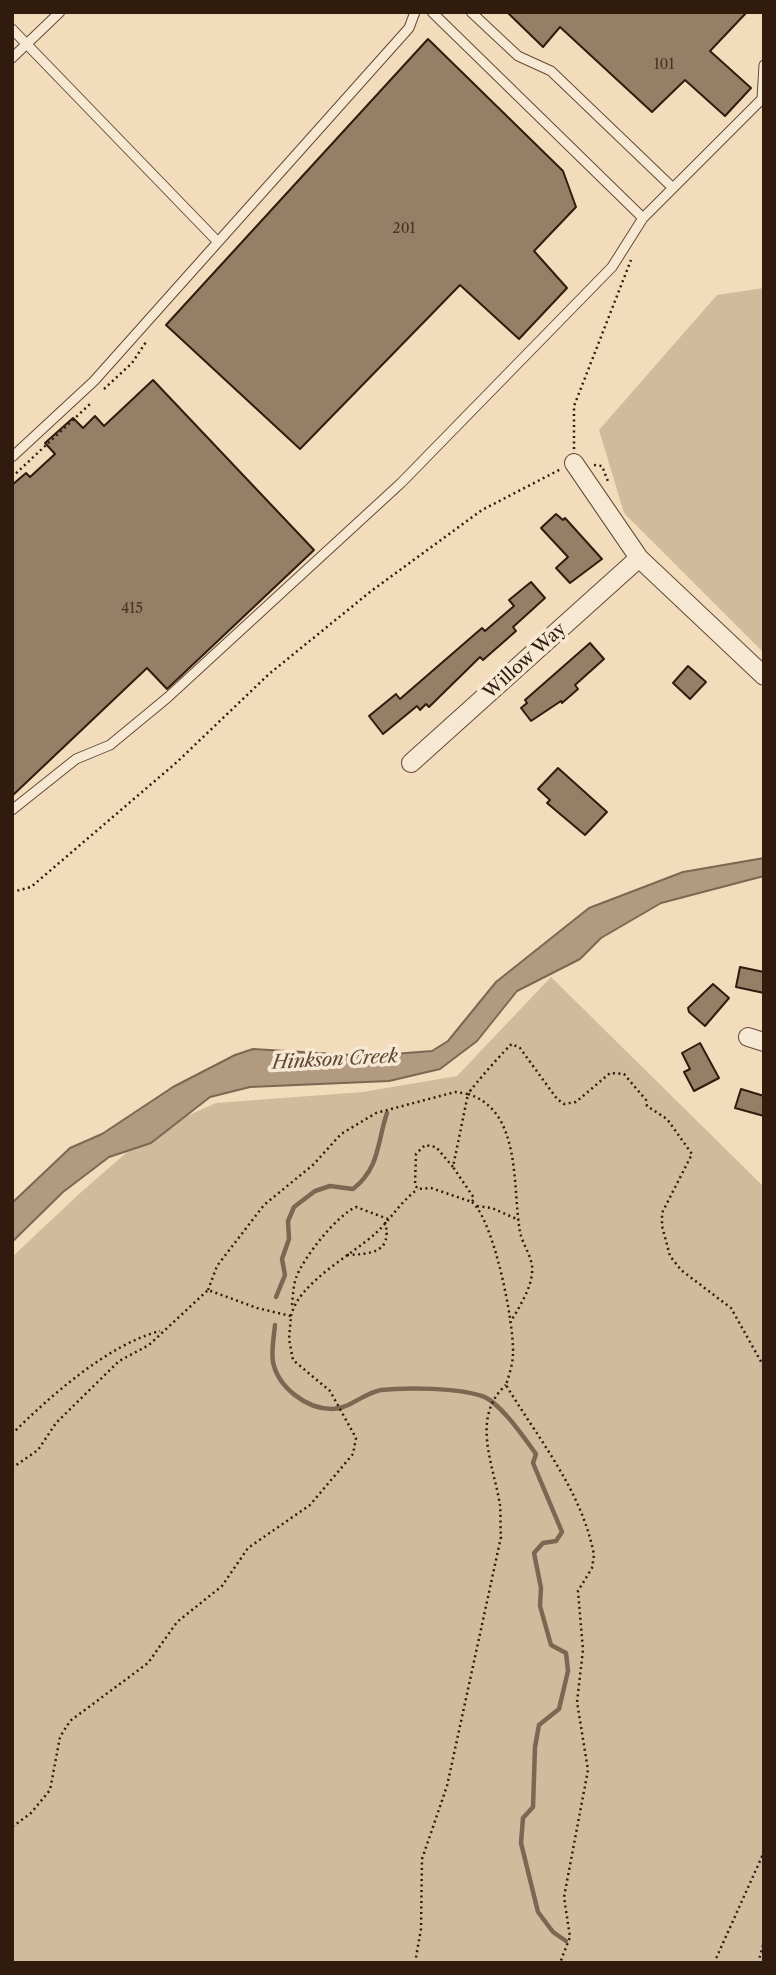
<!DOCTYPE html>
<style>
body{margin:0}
#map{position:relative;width:776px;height:1975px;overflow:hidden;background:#f3dcbb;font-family:"Libre Caslon Text",serif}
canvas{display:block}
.frame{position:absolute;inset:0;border:14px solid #311b0d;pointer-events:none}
</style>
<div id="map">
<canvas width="776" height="1975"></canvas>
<div class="frame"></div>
</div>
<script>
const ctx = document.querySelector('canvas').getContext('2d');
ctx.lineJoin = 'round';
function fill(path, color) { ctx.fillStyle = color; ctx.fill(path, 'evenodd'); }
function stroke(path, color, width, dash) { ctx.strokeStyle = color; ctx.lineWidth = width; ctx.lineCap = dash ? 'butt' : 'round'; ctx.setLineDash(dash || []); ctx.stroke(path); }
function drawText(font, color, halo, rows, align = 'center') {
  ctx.font = font + ' "Libre Caslon Text",serif'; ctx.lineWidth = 7; ctx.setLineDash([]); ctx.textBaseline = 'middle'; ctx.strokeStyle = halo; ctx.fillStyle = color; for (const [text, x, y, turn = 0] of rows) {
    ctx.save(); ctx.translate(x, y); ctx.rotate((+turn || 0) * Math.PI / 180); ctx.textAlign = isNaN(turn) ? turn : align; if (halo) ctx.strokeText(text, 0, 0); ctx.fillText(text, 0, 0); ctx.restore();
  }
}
fill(new Path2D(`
 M764 288V653L624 513 599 430 717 295Z
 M551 977 764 1187V1963H12V1257L79 1194 149 1133 216 1103 363 1092 457 1076Z`), '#d2bb9d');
const water = new Path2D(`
 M764 858V876L661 903 601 938 580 959 517 991 477 1041 440 1069 389 1081 250 1087 210 1097 151 1143 109 1157 63 1192 12 1242V1203L70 1148 102 1134 173 1087 235 1055 253 1049 368 1056 432 1051 448 1041 496 982 589 908 683 872Z`);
fill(water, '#b19a80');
stroke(water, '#7e6752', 2);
stroke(new Path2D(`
 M276 1297 285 1275 282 1259 289 1239 288 1221 294 1207 315 1191 330 1186 353 1189C380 1168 377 1142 387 1113
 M275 1325C274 1336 271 1350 273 1362 278 1387 306 1409 332 1409 349 1409 364 1393 381 1390 407 1387 458 1388 482 1396 500 1402 525 1439 536 1454L533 1463 562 1532 556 1541 543 1543 534 1553 541 1588 540 1606 551 1645 566 1653 568 1671 559 1709 539 1725 535 1747 533 1807 523 1818 521 1843 538 1912 553 1932 566 1941`), '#7e6752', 4.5);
const building = new Path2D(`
 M507 12H747L710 51 751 88 725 116 685 80 652 112 560 27 543 47Z
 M428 39 563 171 576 207 534 251 567 288 519 339 460 285 300 449 166 325Z
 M153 380 314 550 167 689 147 668 12 796V485L26 473 30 477 55 454 45 443 73 418 83 428 95 416 104 426Z
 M556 514 563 520 565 518 602 559 570 583 556 568 568 557 541 528Z
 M531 582 545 598 513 627 516 631 483 660 480 657 429 707 426 704 420 710 417 706 383 734 369 716 396 694 400 699 482 628 485 631 514 606 509 600Z
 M590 643 604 659 575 685 578 689 562 703 561 701 531 721 521 708 527 703 525 700Z
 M688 666 706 682 690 699 673 683Z
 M558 768 607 812 585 835 547 803 550 800 538 789Z
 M740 967 764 972V993L736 987Z
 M713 984 729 998 705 1026 689 1012 688 1008Z
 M700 1043 719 1078 694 1091 684 1072 690 1069 682 1053Z
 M741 1089 764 1096V1116L735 1108Z`);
fill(building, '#967f67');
stroke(building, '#311b0d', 2);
const lane = new Path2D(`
 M432 12 643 218
 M471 12 518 56 551 71 673 188
 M12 29 218 242
 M12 58 60 12
 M12 457 94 381 409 28 415 12
 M12 810 76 759 110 745 167 698 401 483 612 267 643 218 762 99 764 65`);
const street = new Path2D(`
 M574 463 639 558 764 676
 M411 763 639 558
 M748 1037 764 1042`);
stroke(lane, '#624b38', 11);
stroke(street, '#624b38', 20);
stroke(new Path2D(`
 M104 389 132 363 146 342
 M574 449V406L631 260
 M594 465 602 466 609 484
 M12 477 90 404
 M12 892 31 887 177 762 269 674 370 592 482 510 561 469
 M472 1202C494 1221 514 1322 513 1353 513 1364 509 1375 506 1385 539 1440 582 1491 594 1555L592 1568 578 1591 583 1650 577 1702 588 1770 564 1897 570 1937 560 1963
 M477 1206 492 1208 519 1220
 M347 1255C370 1254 393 1253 385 1222
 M208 1290 217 1266 264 1205 314 1164 341 1134 376 1113 455 1092 468 1094 453 1167 436 1147 425 1145 416 1154 415 1185 418 1189 431 1188 472 1202 474 1198 453 1167
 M292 1305C293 1296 293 1287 296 1278 303 1258 337 1215 356 1207L388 1219
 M291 1316C298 1283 352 1255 376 1233 391 1219 401 1201 418 1189
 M510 1323C518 1309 531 1289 532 1273 534 1259 523 1246 520 1232 512 1186 522 1111 468 1094 473 1086 508 1046 512 1044L520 1048 557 1099 564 1104 576 1102 610 1073 624 1074 646 1100 647 1106 667 1119 692 1154 662 1213V1226L670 1256 681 1270 731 1308 764 1367
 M12 1434C50 1396 109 1344 160 1331
 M12 1468 38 1450 56 1423 119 1361 149 1345 208 1290 257 1308 291 1316 289 1339 293 1360 330 1391 356 1438 353 1454 310 1505 248 1548 222 1586 177 1622 148 1663 70 1721 60 1737 50 1790 31 1813 12 1827
 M415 1963 421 1929 422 1859 447 1786 501 1537C500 1527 501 1515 500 1505 494 1466 470 1417 506 1385
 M714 1963 764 1852
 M758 1963 764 1942`), '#311b0d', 2.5, [2, 3.5]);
stroke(lane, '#f7e8d3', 9);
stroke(street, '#f7e8d3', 18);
drawText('14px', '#4a3424', null, [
 ["101",664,65],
 ["201",404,229],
 ["415",132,609]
]);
drawText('18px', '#311b0d', '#f7e8d3', [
 ["Willow Way",525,661,-42]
]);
drawText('italic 19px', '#5e4735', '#f7e8d3', [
 ["Hinkson Creek",335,1060,-3]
]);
</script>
